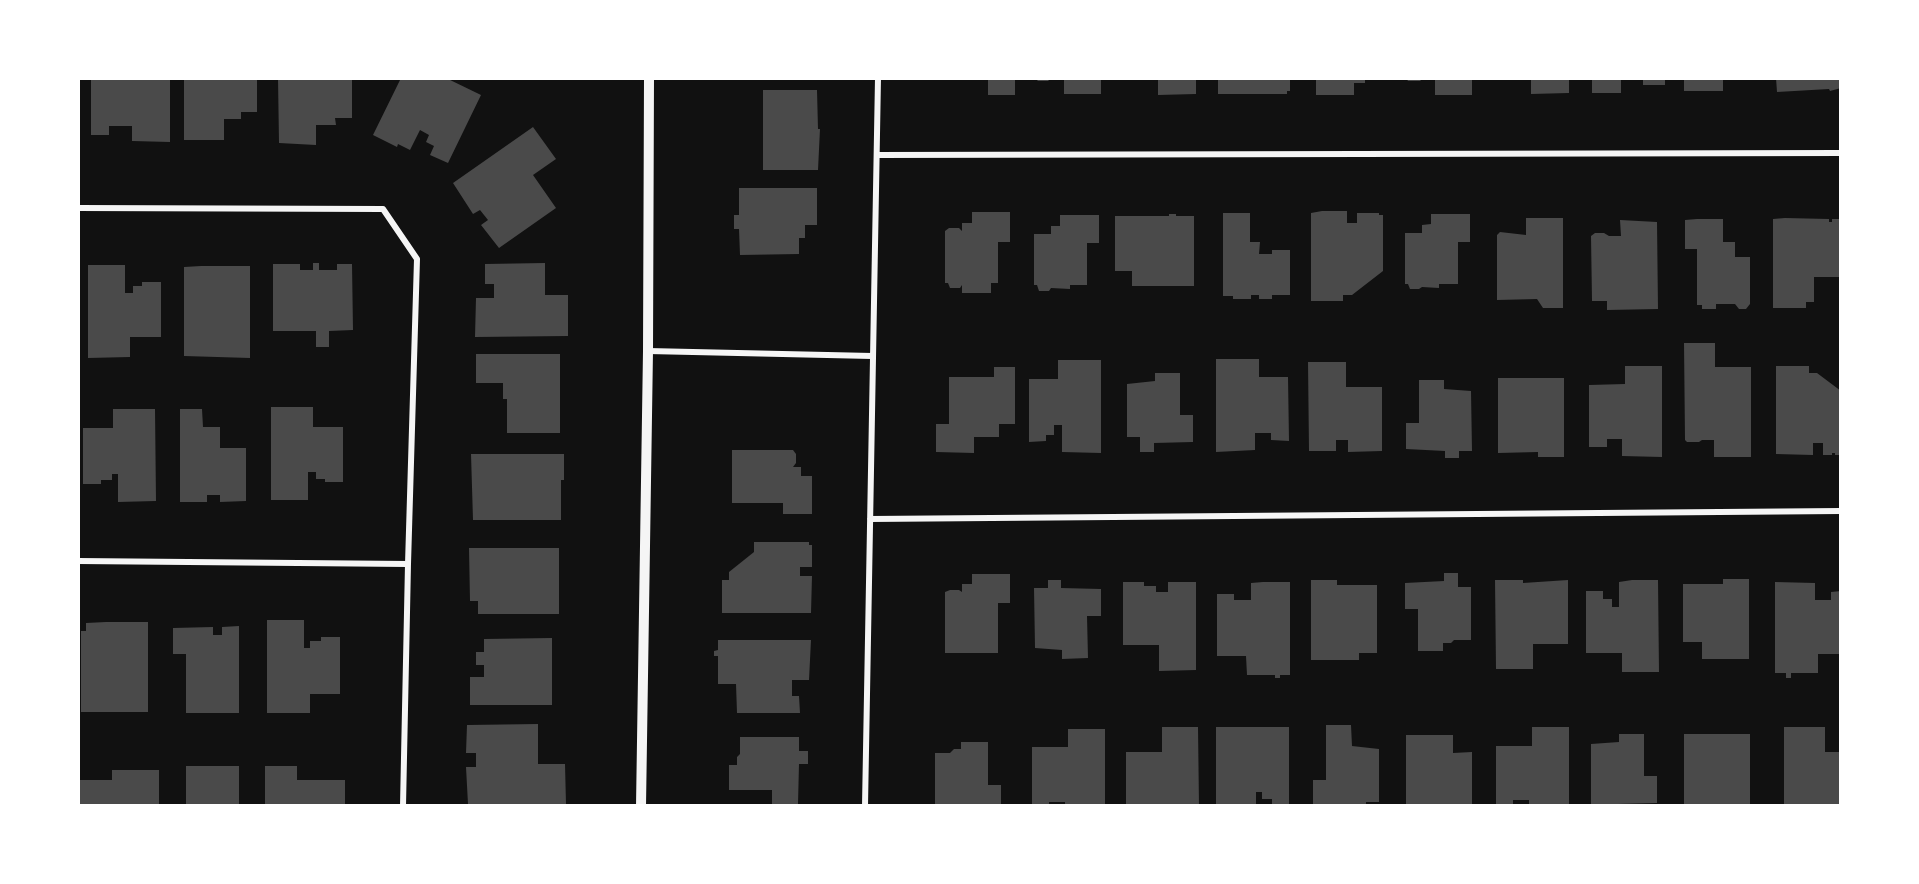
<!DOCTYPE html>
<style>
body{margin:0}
#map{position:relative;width:1919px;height:884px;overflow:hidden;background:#111;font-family:Cabin,sans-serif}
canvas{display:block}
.frame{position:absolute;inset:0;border:80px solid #fff;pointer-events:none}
</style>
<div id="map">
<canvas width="1919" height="884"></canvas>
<div class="frame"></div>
</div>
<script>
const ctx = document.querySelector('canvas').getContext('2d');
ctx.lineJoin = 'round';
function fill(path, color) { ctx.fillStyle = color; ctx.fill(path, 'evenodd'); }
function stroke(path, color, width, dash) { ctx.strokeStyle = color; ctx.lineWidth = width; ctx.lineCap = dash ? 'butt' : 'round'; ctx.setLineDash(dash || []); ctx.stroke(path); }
fill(new Path2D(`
 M91 78H170V142L132 141V126H109V135H91Z
 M184 78H257V112H241V119H224V140H184Z
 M278 78H352V118H335L336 125H316V145L279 143Z
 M401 78H446L481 95 448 163 430 155 434 146 426 142 429 135 420 130 410 150 398 144 397 147 373 135Z
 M988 78H1015V95H988Z
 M1035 78H1051L1048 81H1038Z
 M1064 78H1101V94H1064Z
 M1158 78H1196V94L1158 95Z
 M1218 78H1290V91H1287V94H1218Z
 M1316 78H1365V83H1354V95H1316Z
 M1406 78H1423L1420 81H1408Z
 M1435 78H1472V95H1435Z
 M1531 78H1569V93L1531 94Z
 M1592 78H1621V93H1592Z
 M1643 78H1665V85H1643Z
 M1684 78H1733V80H1723V91H1684Z
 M1776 78H1841V88L1830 91 1829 89 1777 92Z
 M763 90H817L818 129H820L818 170H763Z
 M533 127 556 159 533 175 556 208 499 248 481 225 488 220 480 210 473 214 453 183Z
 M739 188H817V225H805V238H799V254L740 255 739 229H734V215H739Z
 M1322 211H1347V223H1357V213H1379V215H1383V271L1352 295H1343V301H1311V213Z
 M972 212H1010V242H998V283H991V293H962V285L960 288H950L948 283H945V231L949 228H959L962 231V223H972Z
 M1223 213H1250V242H1260L1259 254H1272V250H1290V295H1272V299H1259V295H1251V299H1233V296H1223Z
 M1169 214H1176V216H1194V286H1132V271H1115V216H1169Z
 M1431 214H1470V242H1458V284H1439V288L1422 287 1419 289H1410L1408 284H1405V233H1422V225L1431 224Z
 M1060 215H1099V243H1087V285H1070V289L1051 288 1049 291H1039L1037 285H1034V234H1051V226H1060Z
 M1526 218H1563V308H1543L1537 299 1497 300V235L1500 232 1526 235Z
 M1785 218 1829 219V222H1832V219H1841V277H1814V302H1806V308H1773V219Z
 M1697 219H1723V242H1735V257H1750V304L1746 309H1739L1735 304H1716V309H1702V305H1697V249H1685V220Z
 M1620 220 1657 222 1658 309 1607 310V301H1592L1591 236 1595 233H1604L1609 236H1621Z
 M313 263H319V270H337V264H352L353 330 329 331V347H316V331H273V264H300V270H313Z
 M545 263V295H568V336L475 337 476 298H494V284H485V264Z
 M88 265H125V293H133V286H142V282H161V337H130V357L88 358Z
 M201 266H250V358L184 356V267Z
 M1684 343H1715V367H1751V457H1714V440H1702L1699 442H1687L1685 440Z
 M476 354H560V433H507V399H503V383H476Z
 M1216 359H1259V377H1288L1289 441 1271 440V433H1255V450L1216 452Z
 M1058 360H1101V453L1062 452V425H1054V435H1046V441L1029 442V379H1058Z
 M1308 362H1346V387H1382V451L1348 452V440H1336V451H1309Z
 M1625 366H1662V457L1622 456V439H1607V447H1589V385L1625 384Z
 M1776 366H1809V373H1817L1841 391V455H1835V453H1832V455H1823V443H1813V455L1776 454Z
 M994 367H1015V424H999V437H974V453L936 452V424H949V377H994Z
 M1155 373H1180V415H1193V442L1154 443V452H1140V437H1127V384L1155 381Z
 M1498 378H1564V457H1538V452L1498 453Z
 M1419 380H1444V389L1471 391 1472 451H1459V458H1445V451L1406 449V423H1419Z
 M271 407H313V427H343V482H325V479H316V472H308V500H271Z
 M113 409H155L156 501 118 502V474H112V480H101V484H83V428H113Z
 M180 409H202L203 427H220V448H246V501L220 502V495H207V502H180Z
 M732 450H793L796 454V463L793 467H801V476H812V514H783V503H732Z
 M471 454H564V480H561V520H473Z
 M754 542H809V545H812V567H800V576H812L811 613H722V580H729V572L754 552Z
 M469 548H559V614H478V601H470Z
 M1444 573H1458V587H1471V640H1454L1451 643H1443V651H1418V609H1405V583L1444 581Z
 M972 574H1010V603H998V653H945V592L950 590H959L962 592V584H972Z
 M1723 579H1749V659H1702V642H1683V584H1723Z
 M1048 580H1061V588L1101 589V616H1087L1088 658 1062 659V650L1035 648 1034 588H1048Z
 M1311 580H1337V585H1377V653H1359V660H1311Z
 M1495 580H1523V583L1568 580V644H1533V669H1496Z
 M1632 580H1658L1659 672H1622V653H1586V591H1603V599H1612V607H1619V582Z
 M1123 582H1144V586H1156V592H1168V582H1196V670L1159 671V645H1123Z
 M1263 582H1290V675H1280V678H1275V675H1247L1246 656H1217V594H1234V600H1251V583Z
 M1775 582 1815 583V600H1831V592L1841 591V654H1818V673H1791V678H1786V673H1775Z
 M267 620H304V648H310V641H321V637H340V694H310V713H267Z
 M106 622H148V712H81V631H86V623Z
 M239 626V713H186V654H173V628L213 627V635H222V627Z
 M552 638V705H470V677H484V665H476V652H484V639Z
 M718 640H811L809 680H792V696H799L800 713H737L736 684H718V656H714V651L718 650Z
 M538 724V764H565L566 804H468L466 767H476V753H466L467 725Z
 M1326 725H1351L1352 746 1379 749V802H1366V806H1313V780H1326Z
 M1162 727H1198L1199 806H1126V752H1162Z
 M1216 727H1289V806H1272V799H1262V792H1256V806H1216Z
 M1532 727H1569V806H1529V800H1513V806H1496V746H1532Z
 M1784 727H1825V752H1841V806H1784Z
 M1068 729H1105V806H1065V802H1049V806H1032V747H1068Z
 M1619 734H1644V776H1657V803L1618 804V806L1591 804V744L1619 742Z
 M1684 734H1750V806H1684Z
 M1406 735H1453V753L1472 752V806H1406Z
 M740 737H799V751H808V764H799L798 804H772V790H729V765H737V757L740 754Z
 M961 742H988V785H1001V806H935V753H950L954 749H961Z
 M186 766H239V806H186Z
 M265 766H297V780H345V806H265Z
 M112 770H159V806H80V780H112Z`), '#4a4a4a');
stroke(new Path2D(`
 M877 155 1841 153
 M78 208 383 209 417 259 408 564 78 561
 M648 351 872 356
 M870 519 1841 511
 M403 806 408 564
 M865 806 878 78`), '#f5f5f5', 6);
stroke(new Path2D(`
 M641 806 648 351 649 78`), '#f5f5f5', 10);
</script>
